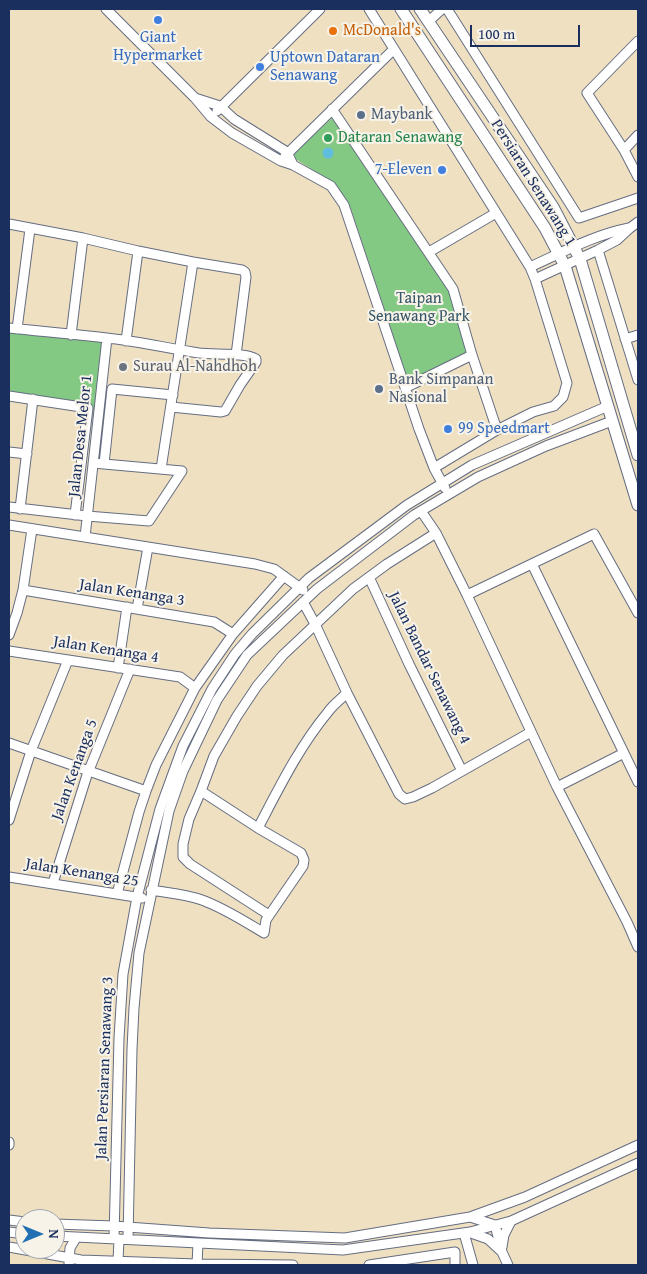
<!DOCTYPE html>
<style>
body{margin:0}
#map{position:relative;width:647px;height:1274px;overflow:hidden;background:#efe0c2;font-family:"Gentium Book Plus",serif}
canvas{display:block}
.frame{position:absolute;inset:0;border:10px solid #1b2f5e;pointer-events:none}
.north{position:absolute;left:15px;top:1209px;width:50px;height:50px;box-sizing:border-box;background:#f7f3e8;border:1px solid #9fa5b1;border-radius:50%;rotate:90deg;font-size:14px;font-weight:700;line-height:20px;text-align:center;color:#1b2f5e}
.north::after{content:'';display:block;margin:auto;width:18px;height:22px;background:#1f6fb2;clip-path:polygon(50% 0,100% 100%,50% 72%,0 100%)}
.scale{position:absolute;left:470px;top:25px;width:110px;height:22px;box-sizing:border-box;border:2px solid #1b2f5e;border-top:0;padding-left:6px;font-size:15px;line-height:18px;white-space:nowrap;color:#1b2f5e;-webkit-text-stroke:4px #f7f3e8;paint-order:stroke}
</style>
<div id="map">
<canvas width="647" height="1274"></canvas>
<div class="frame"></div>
<div class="north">N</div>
<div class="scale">100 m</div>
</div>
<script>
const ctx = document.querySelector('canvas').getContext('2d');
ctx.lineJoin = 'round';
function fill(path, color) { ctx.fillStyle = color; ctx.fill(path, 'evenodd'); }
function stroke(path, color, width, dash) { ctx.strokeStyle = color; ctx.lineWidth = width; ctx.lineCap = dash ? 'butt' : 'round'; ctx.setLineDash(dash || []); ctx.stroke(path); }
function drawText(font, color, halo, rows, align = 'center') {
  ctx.font = font + ' "Gentium Book Plus",serif'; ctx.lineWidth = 4; ctx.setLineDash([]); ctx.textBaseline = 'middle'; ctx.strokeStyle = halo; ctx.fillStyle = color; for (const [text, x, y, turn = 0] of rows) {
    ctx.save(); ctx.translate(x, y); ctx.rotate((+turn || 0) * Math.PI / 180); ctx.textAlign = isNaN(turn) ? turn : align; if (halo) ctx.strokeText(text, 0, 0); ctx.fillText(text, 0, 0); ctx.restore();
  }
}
fill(new Path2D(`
 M332 118 449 291 467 353 408 381 351 209 336 185 291 156Z
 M10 331 105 340 98 410 9 396Z`), '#83c984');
fill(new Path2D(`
 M322.5 153a5.5 5.5 0 1 1 11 0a5.5 5.5 0 1 1-11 0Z`), '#61bddf');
const minor = new Path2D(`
 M106 9 195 98 211 117 232 133 281 161 293 165
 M369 9 530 267 535 279 567 383 563 397 554 406 533 412 497 430 434 468
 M447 9 579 218 638 198
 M429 21 442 9
 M638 41 587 93 624 150 638 177
 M195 98 220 106 234 119 287 152 293 165 331 186 344 205 419 429 434 468 445 488
 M332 109 453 289 472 355 497 430
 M217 111 320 9
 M624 150 638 135
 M285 156 394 49
 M9 224 83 238 138 251 193 262 242 270 245 272 246 277 236 355
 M598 250 638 380
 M429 252 496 213
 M530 267C563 252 594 235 629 228
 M535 279 598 250 617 240 630 228 638 222
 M9 328C47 332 85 335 123 340 149 344 174 349 199 353 214 355 244 352 256 359V362L240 385 225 411 221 412 171 407
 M17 329 30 229
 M71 335 83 238
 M625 339 638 335
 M126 341 138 251
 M405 388 472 355
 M9 396 88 408 75 515
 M9 452 27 454
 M104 464 112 389 173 395
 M161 469 193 262
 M9 507 87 516 149 521 182 471 93 463
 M20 509 33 399
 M421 511 436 533 467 595 557 787 627 922 638 947
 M9 525 255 564 274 569 303 590
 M85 537 107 338
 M532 564 638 782
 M369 577 409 664 462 771
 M23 590 214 622 233 634
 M467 595 594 534 638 613
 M303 602 315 624 347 693 399 794 405 799 413 797 432 788 531 732
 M137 609 148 547
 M9 635 17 613 23 590 32 529
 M9 651 180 677 195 688
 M118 668 127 607
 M9 743 146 791
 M557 787 624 753
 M9 820 31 751 68 660
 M258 828C279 788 299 747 328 712 333 705 341 699 347 693
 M9 877 142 898
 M53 883 87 775 130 669
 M151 890C168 893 185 894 202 900 224 908 244 921 264 933L266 920 303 866 304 860 301 853 258 828 201 791
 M117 894 139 812 146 791 156 765 195 688 233 634 284 576
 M269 915 190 864 183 857V844L189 819 201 791 214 756 237 716 257 686 283 655 353 589 387 564 436 533
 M9 1142V1145
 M470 1217 495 1225 502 1252 508 1265
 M9 1220 25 1222
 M55 1224 114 1226 209 1233 345 1238 470 1217 525 1197 638 1145
 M9 1232 25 1234
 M464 1233 473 1265
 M471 1233 488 1239 502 1252
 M55 1236 343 1250 470 1232 511 1221 638 1163
 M114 1238 119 1038 123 974 137 897 160 809 183 746 212 689 235 654 252 634 309 578 407 505 472 465 608 406
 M128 1239 132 1049 134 1008 139 953 169 811 183 771 217 700 247 655 317 589 414 515 478 477 546 446 612 421
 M9 1247 81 1260 197 1264 293 1265
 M502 1247 504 1235 511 1221
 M118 1262 119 1239
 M69 1264 70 1248 76 1238
 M197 1265 198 1243
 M369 1265 455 1252V1265`);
const major = new Path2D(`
 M401 9 545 228 565 266 638 505
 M420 9 553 207 580 259 638 455`);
stroke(minor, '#656d81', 11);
stroke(major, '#656d81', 13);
stroke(minor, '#fff', 9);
stroke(major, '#fff', 11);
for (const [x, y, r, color] of [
 [158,20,5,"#3f7fe0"],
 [333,31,5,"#e8710a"],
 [260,67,5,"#3f7fe0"],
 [361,115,5,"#5c6f8a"],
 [328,138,5,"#2e9e5b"],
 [442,170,5,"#3f7fe0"],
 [123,367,5,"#6b7280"],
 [379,389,5,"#5c6f8a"],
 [448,429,5,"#3f7fe0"]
]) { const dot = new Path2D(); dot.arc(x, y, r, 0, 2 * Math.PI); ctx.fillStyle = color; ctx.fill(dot); stroke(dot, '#f7f3e8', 2); }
drawText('16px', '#c56008', '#f7f3e8', [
 ["McDonald's",343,31]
], 'left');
drawText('16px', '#366cbe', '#f7f3e8', [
 ["Giant",158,38,"center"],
 ["Hypermarket",158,56,"center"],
 ["Uptown Dataran",270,58],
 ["Senawang",270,76],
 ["7-Eleven",432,170,"right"],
 ["99 Speedmart",458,429]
], 'left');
drawText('16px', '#4e5e75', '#f7f3e8', [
 ["Maybank",371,115],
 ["Bank Simpanan",389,380],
 ["Nasional",389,398]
], 'left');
drawText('16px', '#27864d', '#f7f3e8', [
 ["Dataran Senawang",338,138]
], 'left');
drawText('16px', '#1b2f5e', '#f7f3e8', [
 ["Persiaran Senawang 1",533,183,58],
 ["Jalan Desa Melor 1",81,436,-84],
 ["Jalan Kenanga 3",132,593,9],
 ["Jalan Kenanga 4",106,650,9],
 ["Jalan Bandar Senawang 4",429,668,64],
 ["Jalan Kenanga 5",75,770,-70],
 ["Jalan Kenanga 25",82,873,9],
 ["Jalan Persiaran Senawang 3",105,1068,-88]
]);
drawText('16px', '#355668', '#f7f3e8', [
 ["Taipan",419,299],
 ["Senawang Park",419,317]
]);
drawText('16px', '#5b616d', '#f7f3e8', [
 ["Surau Al-Nahdhoh",133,367]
], 'left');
</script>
